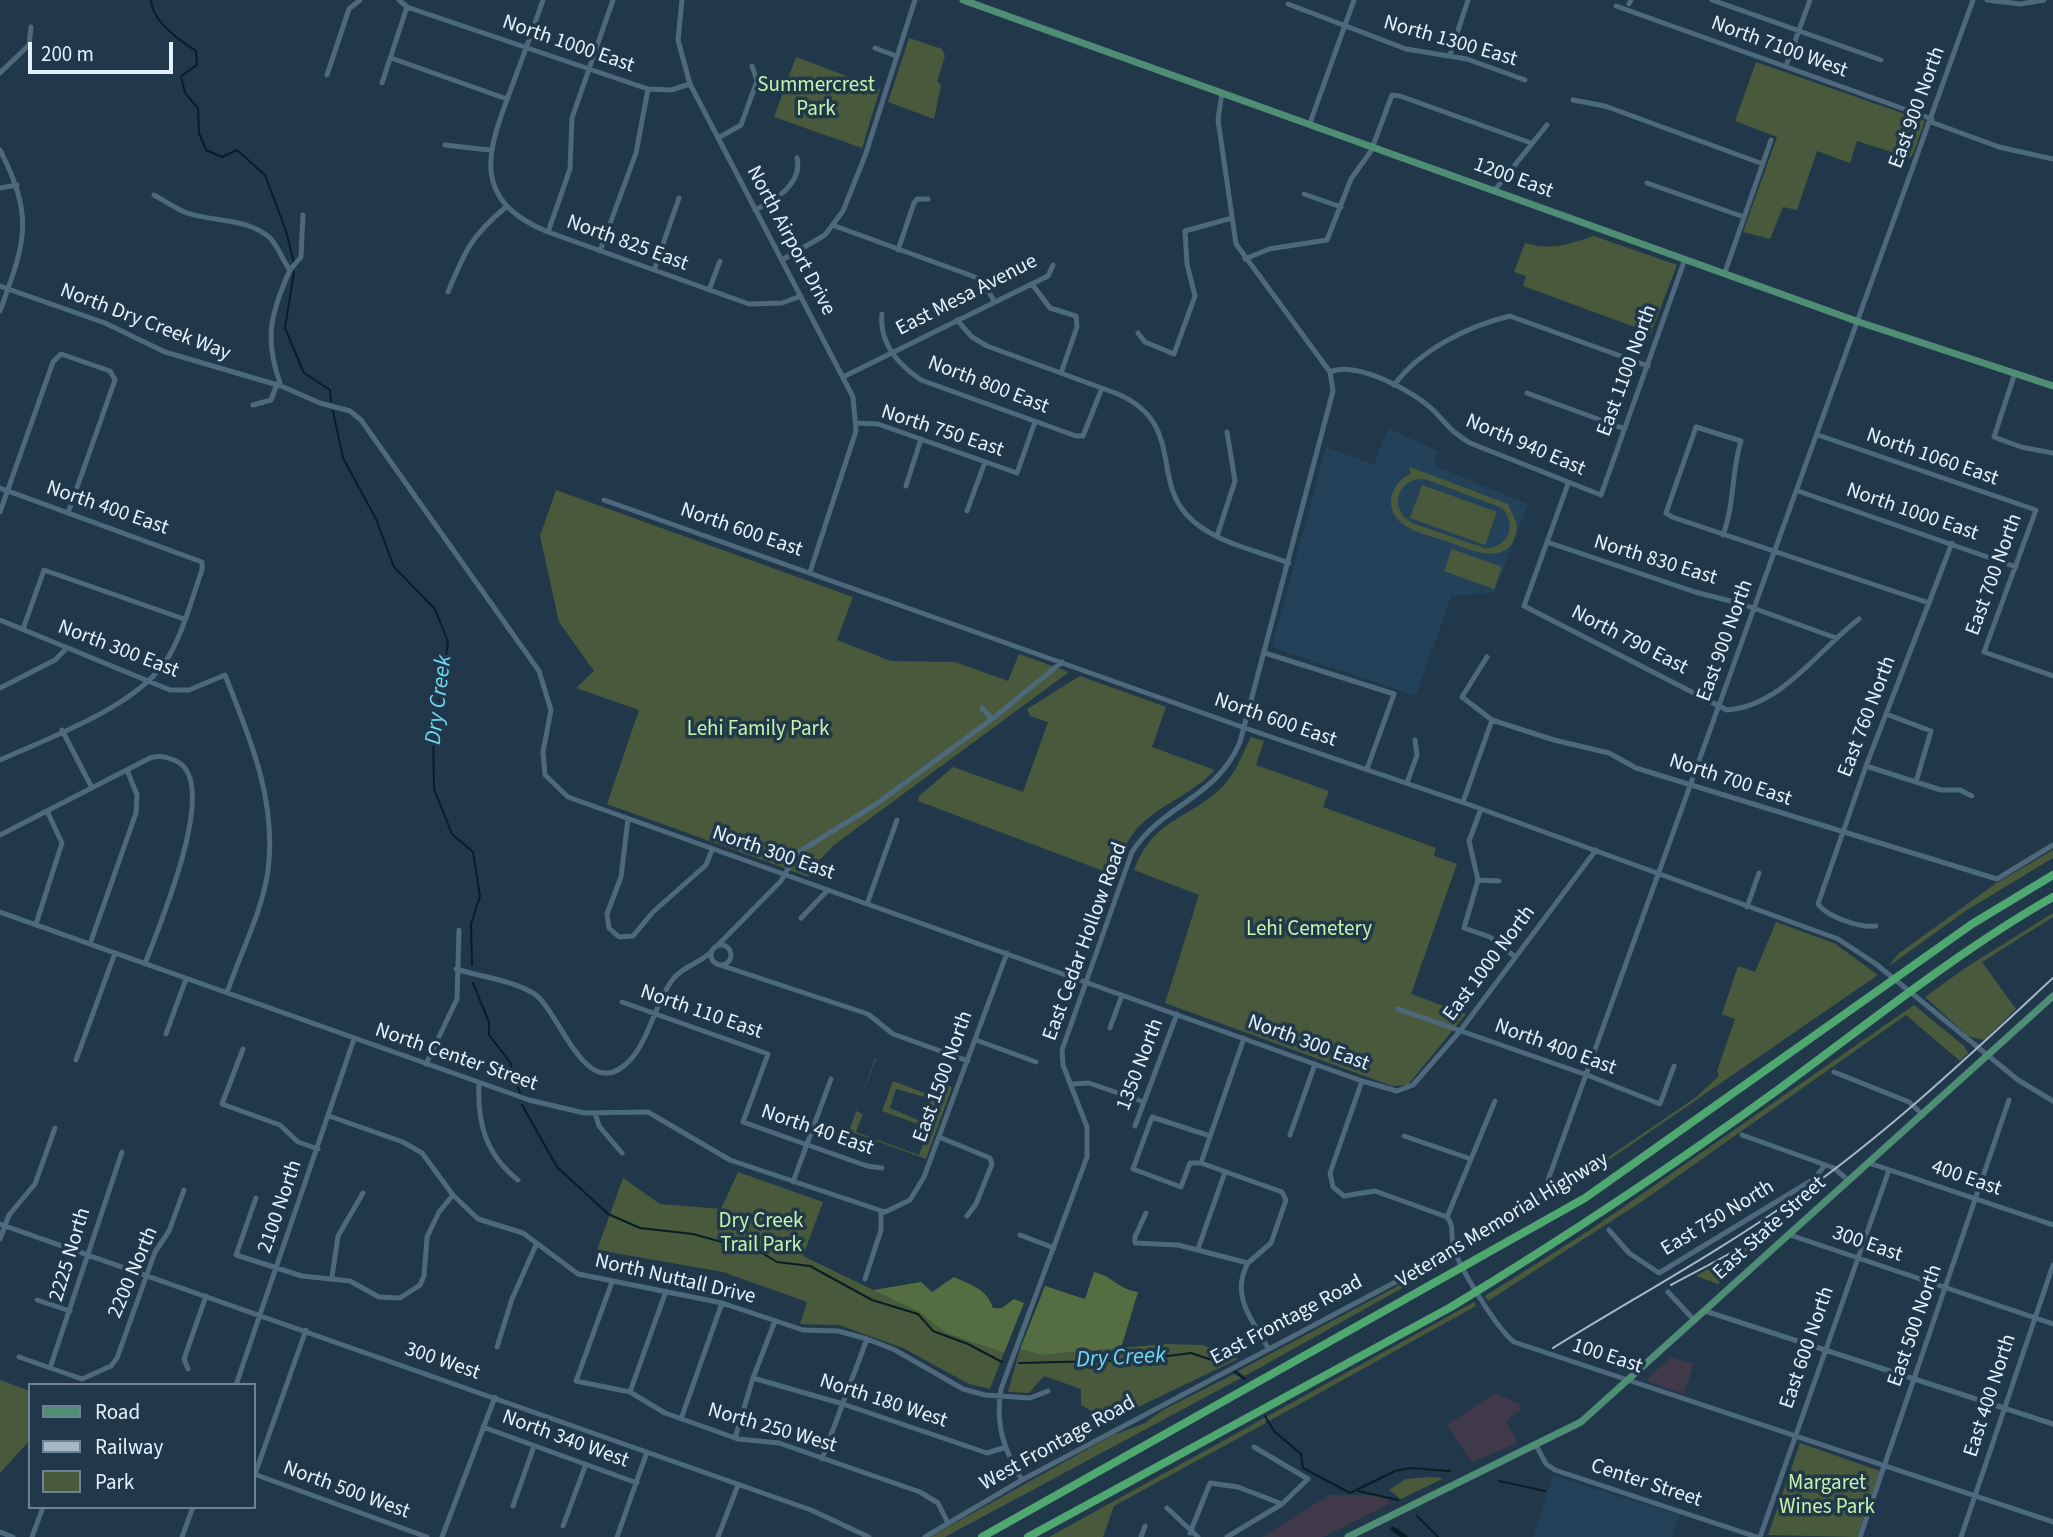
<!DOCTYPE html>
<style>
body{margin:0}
#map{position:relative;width:2053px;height:1537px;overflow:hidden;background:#20384a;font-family:"Source Sans 3",sans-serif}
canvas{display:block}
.legend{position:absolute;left:28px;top:1383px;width:228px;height:126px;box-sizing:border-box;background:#20384a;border:2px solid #6e8292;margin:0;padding:9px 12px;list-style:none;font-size:21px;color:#e3f2fe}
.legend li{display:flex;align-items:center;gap:14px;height:35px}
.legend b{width:35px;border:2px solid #6e8292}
.scale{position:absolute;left:28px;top:42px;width:145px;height:32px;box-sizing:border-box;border:4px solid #e3f2fe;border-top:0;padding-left:9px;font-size:21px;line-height:24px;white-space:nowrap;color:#e3f2fe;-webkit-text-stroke:5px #20384a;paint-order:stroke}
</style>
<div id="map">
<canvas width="2053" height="1537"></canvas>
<ul class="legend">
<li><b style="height:9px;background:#4f8e75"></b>Road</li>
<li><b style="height:9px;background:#a6b8c6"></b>Railway</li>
<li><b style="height:19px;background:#485a3b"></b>Park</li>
</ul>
<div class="scale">200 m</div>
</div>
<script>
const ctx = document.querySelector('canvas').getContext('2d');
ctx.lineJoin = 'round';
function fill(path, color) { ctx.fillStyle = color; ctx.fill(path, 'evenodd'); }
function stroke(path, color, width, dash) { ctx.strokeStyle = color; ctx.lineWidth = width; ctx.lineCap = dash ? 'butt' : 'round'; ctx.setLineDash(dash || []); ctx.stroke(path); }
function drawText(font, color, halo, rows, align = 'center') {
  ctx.font = font + ' "Source Sans 3",sans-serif'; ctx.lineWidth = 7; ctx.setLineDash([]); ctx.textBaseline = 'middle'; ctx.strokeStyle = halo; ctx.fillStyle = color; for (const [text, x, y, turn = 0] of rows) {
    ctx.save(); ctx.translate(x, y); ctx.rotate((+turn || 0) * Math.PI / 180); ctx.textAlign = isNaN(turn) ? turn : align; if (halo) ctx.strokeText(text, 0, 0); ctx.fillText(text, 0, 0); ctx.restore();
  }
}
fill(new Path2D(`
 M1671 1357 1694 1364 1684 1394 1649 1382 1648 1378Z
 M1495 1393 1521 1405 1520 1411 1506 1421 1518 1443 1472 1462 1447 1425Z
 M1329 1495H1372L1387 1498 1392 1503 1323 1537H1262Z`), '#403949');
fill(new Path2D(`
 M1388 428 1438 451 1433 465 1528 504 1495 592 1451 596 1416 696 1272 647 1326 447 1374 465Z
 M1553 1476 1680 1515 1672 1537H1533Z`), '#234259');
fill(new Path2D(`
 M909 38 942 49 945 56 937 81 941 85 934 119 888 102Z
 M796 57 880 89 862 148 774 117Z
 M1756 62 1925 121 1913 154 1910 158 1857 141 1850 163 1817 151 1797 210 1783 207 1770 239 1743 232 1777 137 1735 121Z
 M1594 236 1677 265 1651 333 1523 286 1526 276 1514 272 1525 243C1552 251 1568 244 1594 236Z
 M1410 467 1508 504 1517 524C1515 570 1472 551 1446 541 1424 534 1389 528 1391 499 1393 487 1400 479 1410 474ZM1425 479 1502 508C1518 525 1508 549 1484 548L1412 523 1403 516 1398 506C1397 488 1408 478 1425 479Z
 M1422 485 1497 512 1485 545 1410 518Z
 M556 490 853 597 837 640 891 661 955 662 1008 681 1019 654 1069 672 834 845 812 868 809 877 607 804 639 710 576 688 594 671 559 622 540 536Z
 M1452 549 1502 567 1494 589 1444 571Z
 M1080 676 1166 707 1152 747 1215 770C1173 812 1134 805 1114 875L918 801 919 796 953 767 1023 792 1048 722 1030 716 1027 709Z
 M1251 737 1264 741 1256 765 1329 791 1323 807 1436 848 1434 856 1457 864 1411 994 1466 1014 1408 1085 1392 1086 1165 1003 1199 895 1134 870C1155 816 1190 820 1224 785 1237 771 1242 754 1251 737Z
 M2053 850V858L1967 910 1889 966 1898 954 1995 884Z
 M2053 913V917L1982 962 2016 1009 1984 1040 1968 1036 1925 997 1965 968Z
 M1776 922 1834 943 1878 975 1552 1199 1551 1196 1695 1098 1719 1076 1717 1071 1735 1019 1722 1014 1738 966 1755 972Z
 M1914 1005 1964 1046 1968 1053 1960 1061 1906 1015 1644 1200 1488 1301 1485 1296 1593 1228Z
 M875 1059 952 1087 926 1159 849 1131ZM876 1059 943 1084 938 1098 893 1081 882 1111 929 1128 919 1155 856 1132 863 1114 856 1111ZM896 1089 928 1098 932 1108 930 1115 920 1121 890 1108Z
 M738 1172 823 1202 803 1256 919 1312 946 1333 1004 1353 990 1389 969 1384 903 1348 839 1325 800 1324 807 1302 723 1272 597 1250 623 1178 660 1204 721 1209Z
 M1765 1236 1767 1239 1718 1284 1696 1276Z
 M1443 1262H1449L1261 1367 1244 1376 1238 1371Z
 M1474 1302 1476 1306 1269 1421 1265 1420 1266 1423 1114 1506 1103 1537H1049Z
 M1165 1344 1203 1345 1238 1359 1109 1421 1081 1405V1389L1044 1376 1029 1393 1008 1392 1020 1349 1041 1355Z
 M1234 1374 1241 1378 945 1537H930L1111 1436 1145 1423 1163 1410Z
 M0 1380 30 1391V1440L0 1473Z
 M1800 1443 1880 1471 1857 1537 1768 1535Z
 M1428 1477 1444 1478 1401 1499 1389 1490 1406 1479Z`), '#485a3b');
fill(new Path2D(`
 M1094 1272C1115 1277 1115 1288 1138 1292L1121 1348 1041 1355 1020 1349 1045 1286 1085 1299Z
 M954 1277C971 1285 987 1289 993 1308H1002L1014 1299 1024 1303 1004 1353 946 1333 919 1312 873 1290 921 1282 932 1292Z`), '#546e41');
stroke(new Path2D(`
 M151 0C152 21 180 41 196 51L197 65 181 76 185 93 198 108 199 133 206 150 222 157 237 150 265 175 286 231 294 263
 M294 272 285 328 304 373 330 390 331 401
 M333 411 343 458 376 519 394 567 435 609 448 642 441 694 433 727 434 789 452 834 473 852 480 896 471 924 472 965
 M473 983 489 1022V1035L510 1062 520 1093
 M522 1105 557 1167 608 1214 640 1228 693 1234 762 1253 777 1262 810 1266 872 1300 918 1314 933 1331 968 1344 1002 1362
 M1019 1363 1137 1360 1191 1353 1221 1363
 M1234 1371 1245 1379
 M1265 1416 1274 1431 1301 1454 1303 1468 1350 1493 1395 1471 1410 1468 1450 1471
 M1499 1481 1545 1491
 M1358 1491 1398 1500
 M1417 1516 1438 1537`), '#081e24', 2);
stroke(new Path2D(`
 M1393 1529 1405 1537`), '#081e24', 5);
stroke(new Path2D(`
 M399 0 407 7 648 89 671 90 690 84
 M543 0C533 29 523 57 512 86 488 150 468 199 548 232L749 304 782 303 801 296
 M682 0 678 40 690 84 853 397 856 431 810 572
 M1712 0 1881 60
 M1987 0 2020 4 2044 0
 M1288 4 1406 49 1467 59 1525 80
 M1629 4 1631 0
 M1616 6 1932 119
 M875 48 896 56
 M1450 55 1468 0
 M391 58 507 99
 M1787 63 1810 0
 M0 73 29 45 31 27
 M327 75 349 9 360 0
 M382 83 407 7
 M1573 100 1605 106 1763 164
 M1931 122 1999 147 2053 159
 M1310 123 1354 0
 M718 138 741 125 757 81 752 66
 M445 145 489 150
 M0 150C35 219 25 242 0 311
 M1647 183 1744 217
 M0 188 17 185
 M1494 191 1547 125
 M1304 194 1341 207
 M154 195C165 201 176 209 187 213 214 222 248 218 270 238 279 247 282 260 290 270 270 314 264 340 281 386
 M755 210C775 201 803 183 797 158
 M835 226 975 277 984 283 994 301
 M548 232 570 169 572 118 613 0
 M898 250 914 203 917 199H928
 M600 251 636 153 648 89
 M1245 259 1269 249 1327 240 1351 179 1371 151 1392 95 1400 96 1531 143
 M782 260 825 235 843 211 865 156 915 0
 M290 270 301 257 303 215
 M654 270 679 198
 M1725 272 1771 140
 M1032 284 1050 308 1076 316 1077 327 1061 373
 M0 286 105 323 165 352 281 386 320 403 350 411 361 420 539 671 551 710 543 752 545 775 568 797 1362 1081 1397 1091 1413 1085 1460 1031 1596 850
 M709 290 720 261
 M448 292C465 251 471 236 506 207
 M882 314C879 343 899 365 921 380L1076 436H1083L1102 388
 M957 320 972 337 987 346 1118 394C1184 423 1152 478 1187 515 1211 542 1256 550 1289 563
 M1138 333 1145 342 1174 354 1195 296 1187 264 1185 231 1232 218
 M1330 372C1356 360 1415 392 1433 410 1448 425 1450 431 1470 443L1601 495 1685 259
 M2015 373 1994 437 2021 447 2053 453
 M845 376 1048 276 1053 265
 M1394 385C1420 350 1468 326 1510 316L1648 366
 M1527 393 1625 429
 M253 405 271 400 277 384
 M857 423 878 424 1017 473 1035 422
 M1818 435 2036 510 1984 652 2053 676
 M1568 484 1524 606 1727 710C1782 706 1818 650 1859 619
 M906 486 921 439
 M0 488 202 562V570C192 598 184 630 169 656 141 705 51 737 0 760
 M1798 491 2016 567
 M604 500 1245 728 1473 806 1838 939 1876 964 2018 1080 2053 1101
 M967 511 985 462
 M0 512 53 362 61 354 110 371 115 380 68 513
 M1723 535C1735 503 1731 473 1741 441L1696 427 1666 513 1672 517 1929 603
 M1217 536 1235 481 1227 432
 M1547 542 1695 592 1742 604 1836 638
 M0 620 170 690H189L225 675C250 738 277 801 268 871 262 912 240 954 227 993
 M23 629 44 570 184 619
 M1265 653 1394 694 1367 769
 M1487 657 1462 697 1492 720 1554 740 1609 753 1636 768 1997 879 2053 845
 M0 688 55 660 67 648
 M982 708 992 719 1062 662
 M1886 714 1931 731 1916 782
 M62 730 92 788
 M1866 766 1941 790H1960L1972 796
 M1407 783 1417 755 1415 740
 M1463 802 1492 720
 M1481 809 1469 841 1478 880 1464 928 1490 937 1514 956
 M628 819 621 877 607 914 609 928 619 937 633 936 653 912 706 865 712 850
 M0 835 150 758C160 755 167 757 176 761 222 781 158 928 145 964
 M1478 880 1499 881
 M867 904 897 820
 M1747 907 1759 873
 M0 912 529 1100 584 1113 648 1112 730 1160 885 1212 910 1200 924 1177 1007 953
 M801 918 828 890
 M36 924 62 843 47 811
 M1876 926C1860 928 1827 917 1818 904L1866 766 1952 543
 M90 944 136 813 137 795 127 770
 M711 955a10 10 0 1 1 20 0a10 10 0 1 1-20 0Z
 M717 946 781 881 797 853 875 805 992 719
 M720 965 868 1014 893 1034 968 1061
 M456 969C481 977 511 980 533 993 560 1009 586 1110 631 1059 650 1037 655 1003 673 979 683 966 701 963 712 951
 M622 1002 768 1054 743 1122 867 1166 882 1168
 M1398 1009 1587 1075 1660 1104 1674 1066
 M1110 1028 1122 995
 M166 1034 186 979
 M976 1040 1036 1062
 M243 1049 222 1104 280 1125 298 1142 318 1149
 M76 1060 115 953
 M426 1064 457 999 459 930
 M1834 1072 1909 1102 1923 1115
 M1362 1081 1330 1173 1333 1187 1344 1196 1375 1191 1447 1217C1455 1226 1450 1238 1454 1249 1461 1270 1497 1329 1514 1342L2053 1522
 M479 1083C477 1123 486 1155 518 1180
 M1071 1084 1089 1083 1144 1102
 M595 1113 599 1126 622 1153
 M329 1116 403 1142 422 1153 453 1195 478 1219 523 1233 578 1274 722 1303 803 1330 838 1331 867 1339 895 1350 963 1389 985 1395 1030 1398 1048 1391
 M1135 1126 1177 1014
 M1290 1135 1315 1064
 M1742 1135 1834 1168 1849 1181
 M1210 1136 1152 1117 1133 1169 1181 1187 1190 1163H1201L1282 1192 1286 1200 1271 1243 1248 1263
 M1404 1136 1471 1159
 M939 1137 990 1158 992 1164 976 1204 967 1216
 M1201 1163 1244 1038
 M1869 1163 2053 1225
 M793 1182 831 1079
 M256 1198 236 1255 302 1276 350 1281 379 1297 400 1298 420 1285 424 1276 427 1237 439 1212 453 1195
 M1146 1213 1135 1237V1243L1178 1245 1248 1263
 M1447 1217 1495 1101
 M0 1224 811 1510 869 1537
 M1609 1230 1629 1253 1659 1273 1814 1179 1825 1165
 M1020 1235 1054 1248
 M1790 1235 2053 1324
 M0 1239 9 1215 35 1184 55 1128
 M1198 1249 1225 1172
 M1248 1263C1230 1295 1252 1320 1268 1348
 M332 1277 338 1236 363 1193
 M865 1279 881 1230V1211
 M612 1282 576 1381 630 1392 665 1413 738 1439 779 1443 920 1492 938 1503 948 1523
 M1668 1292 1695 1321
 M37 1300 70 1311
 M1705 1311 2053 1424
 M497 1347 512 1299 536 1245
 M19 1357 82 1379 111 1366 117 1358 155 1252 169 1231 184 1190
 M50 1368 122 1152
 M188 1369 184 1359 206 1296
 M753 1378 843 1404 987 1453 1003 1448
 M236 1385 354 1039
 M630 1392 666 1291
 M681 1419 722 1303
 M483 1427 637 1483
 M735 1438 753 1378 775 1321
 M1536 1445 1546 1464 1555 1470 1757 1537
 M822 1459 867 1339
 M254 1474 427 1537
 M255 1474 306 1330
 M1022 1480C1004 1450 995 1425 1001 1389L1087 1157V1127L1063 1065 1062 1050 1132 852C1164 803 1216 799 1240 742L1333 391 1330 372 1236 244 1218 120 1222 92
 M513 1506 534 1446
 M1167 1508 1198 1537
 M563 1526 586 1464
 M0 1532 13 1537
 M1190 1533 1210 1483 1238 1487 1282 1504
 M32 1537 43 1507
 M182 1537 193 1507
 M442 1537 495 1397
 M617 1537 647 1452
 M718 1537 738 1485
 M925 1537 1022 1480 1454 1251 1543 1194 1973 0
 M1141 1537 1145 1526
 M1227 1537 1282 1504 1308 1479 1254 1447
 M1760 1537 1889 1170
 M1860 1537 2009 1100
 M1961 1537 2053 1265`), '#4e687c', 5);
stroke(new Path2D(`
 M963 0 1859 322 2053 386
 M1348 1537 1581 1422 2053 996`), '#4f8e75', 7);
stroke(new Path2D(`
 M982 1537 1585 1198 1972 924 2053 875
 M1028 1537 1451 1307C1563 1239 1673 1166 1779 1089 1869 1023 1957 952 2053 897`), '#50a871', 8);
stroke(new Path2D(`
 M1671 1285C1719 1259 1769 1236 1809 1198
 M1553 1348C1634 1298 1720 1251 1798 1196 1890 1131 1971 1054 2053 978`), '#a6b8c6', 2);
drawText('21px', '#e3f2fe', '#20384a', [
 ["North 1300 East",1450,42,16],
 ["North 1000 East",568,45,19],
 ["North 7100 West",1779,48,20],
 ["East 900 North",1918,108,-70],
 ["1200 East",1513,179,20],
 ["North Airport Drive",790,241,62],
 ["North 825 East",627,244,20],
 ["East Mesa Avenue",967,296,-27],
 ["North Dry Creek Way",145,323,21],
 ["East 1100 North",1628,371,-70],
 ["North 800 East",988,386,21],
 ["North 750 East",942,432,18],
 ["North 940 East",1525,446,23],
 ["North 1060 East",1932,458,19],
 ["North 400 East",107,509,19],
 ["North 1000 East",1912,513,19],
 ["North 600 East",741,531,19],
 ["North 830 East",1655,561,17],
 ["East 700 North",1995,575,-70],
 ["North 790 East",1629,641,27],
 ["East 900 North",1726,641,-70],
 ["North 300 East",118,650,21],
 ["East 760 North",1868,717,-69],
 ["North 600 East",1275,721,19],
 ["North 700 East",1730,781,18],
 ["North 300 East",773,854,19],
 ["East Cedar Hollow Road",1086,942,-70],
 ["East 1000 North",1490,964,-53],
 ["North 110 East",701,1013,19],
 ["North 300 East",1308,1044,20],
 ["North 400 East",1555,1048,20],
 ["North Center Street",456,1058,19],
 ["1350 North",1141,1065,-69],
 ["East 1500 North",944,1077,-70],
 ["North 40 East",817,1131,19],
 ["400 East",1966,1179,19],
 ["2100 North",281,1207,-71],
 ["East 750 North",1718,1219,-31],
 ["Veterans Memorial Highway",1503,1221,-31],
 ["East State Street",1770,1229,-42],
 ["300 East",1867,1245,19],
 ["2225 North",71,1255,-73],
 ["2200 North",134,1273,-67],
 ["North Nuttall Drive",675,1280,13],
 ["East Frontage Road",1287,1321,-28],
 ["East 500 North",1916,1326,-71],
 ["East 600 North",1808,1348,-71],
 ["100 East",1607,1357,18],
 ["300 West",442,1362,19],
 ["East 400 North",1991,1396,-72],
 ["North 180 West",883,1402,18],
 ["North 250 West",772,1429,16],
 ["North 340 West",565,1440,20],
 ["West Frontage Road",1058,1444,-29],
 ["Center Street",1646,1484,18],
 ["North 500 West",346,1491,20]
]);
drawText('21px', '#c8f3ab', '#20384a', [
 ["Summercrest",816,86],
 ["Park",816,110],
 ["Lehi Family Park",758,730],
 ["Lehi Cemetery",1309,930],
 ["Dry Creek",761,1222],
 ["Trail Park",761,1246],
 ["Margaret",1827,1484],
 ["Wines Park",1827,1508]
]);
drawText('italic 23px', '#72daf6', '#20384a', [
 ["Dry Creek",440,700,-83],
 ["Dry Creek",1121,1359,-3]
]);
</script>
